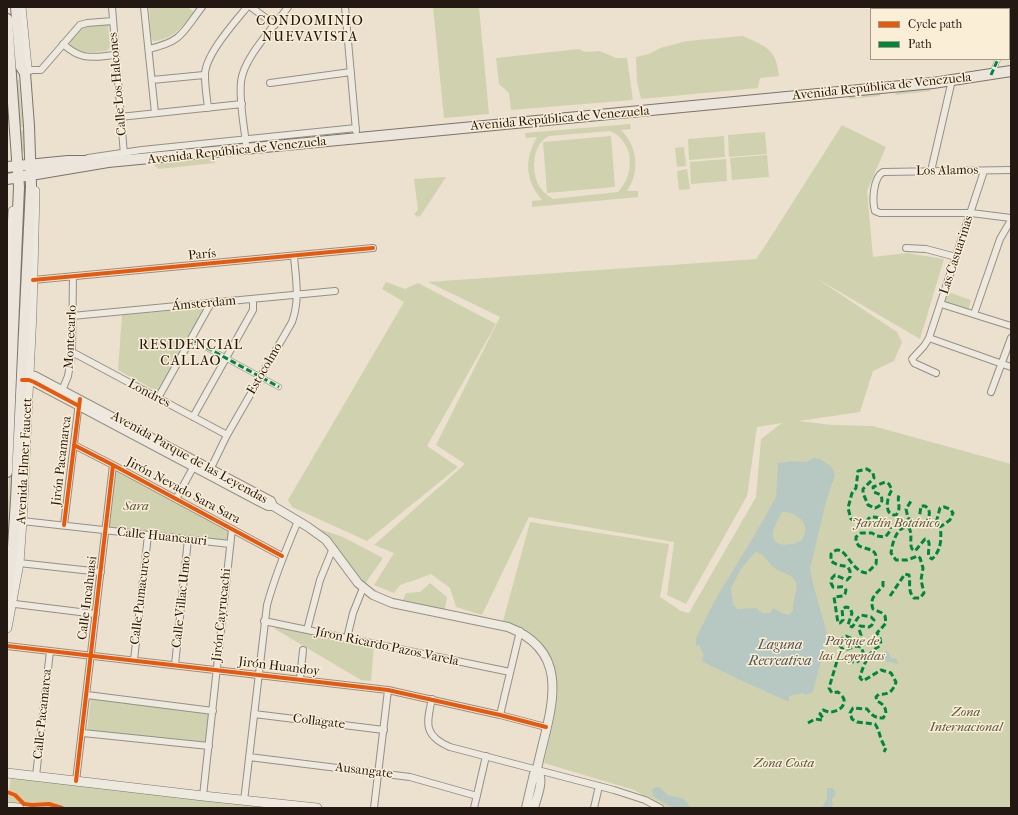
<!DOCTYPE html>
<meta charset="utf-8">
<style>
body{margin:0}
#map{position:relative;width:1018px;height:815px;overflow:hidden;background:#ebe1ce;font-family:"IM FELL French Canon",serif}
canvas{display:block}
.frame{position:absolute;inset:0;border:8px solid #241912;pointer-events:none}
.legend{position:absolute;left:870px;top:8px;width:140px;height:52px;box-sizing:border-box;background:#faeed7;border:1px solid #a49988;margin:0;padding:5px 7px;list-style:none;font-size:12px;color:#241912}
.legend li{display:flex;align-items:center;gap:8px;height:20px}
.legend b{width:20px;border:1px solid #a49988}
</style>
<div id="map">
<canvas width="1018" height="815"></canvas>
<div class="frame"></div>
<ul class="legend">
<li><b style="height:5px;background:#e8590c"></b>Cycle path</li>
<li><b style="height:5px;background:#00873e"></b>Path</li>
</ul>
</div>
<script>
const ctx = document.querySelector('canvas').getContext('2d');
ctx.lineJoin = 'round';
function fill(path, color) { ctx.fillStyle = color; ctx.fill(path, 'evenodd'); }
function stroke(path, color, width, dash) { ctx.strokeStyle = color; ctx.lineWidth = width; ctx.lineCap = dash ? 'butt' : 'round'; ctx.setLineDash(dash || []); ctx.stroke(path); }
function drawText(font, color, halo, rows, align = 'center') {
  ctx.font = font + ' "IM FELL French Canon",serif'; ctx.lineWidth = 3; ctx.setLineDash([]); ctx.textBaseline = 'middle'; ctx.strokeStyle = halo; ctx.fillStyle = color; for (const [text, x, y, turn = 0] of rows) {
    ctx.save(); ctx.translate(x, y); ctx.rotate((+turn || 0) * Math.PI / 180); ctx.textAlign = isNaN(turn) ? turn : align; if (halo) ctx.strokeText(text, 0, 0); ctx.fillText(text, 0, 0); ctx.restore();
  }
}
fill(new Path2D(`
 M149 7H187L194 12C183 27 172 40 153 41L151 35Z
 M433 7H479L489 114 444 118Z
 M88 25H108L110 47 107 51C93 52 75 56 68 41L80 27Z
 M743 36C767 47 776 49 779 76L760 78 758 88 641 99 637 82 636 57 649 54 660 48 687 41Z
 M579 49 585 52 600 51 616 58H627L633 100 511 110 509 93 499 84 496 58Z
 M13 80H19L23 127H19Z
 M929 88 931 91 895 95 897 91Z
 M880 90V96L849 99V93Z
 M630 124 631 129 621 130C638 147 640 172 627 191H638V197L532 207V201L542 200C525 180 524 160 537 137L526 138 525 133ZM610 131C635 142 635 174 618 192L553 199C547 195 543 192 539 186 531 171 532 144 549 136Z
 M842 125 886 147 867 191 873 257 907 253 944 259 920 339 816 278 897 332 902 342 894 361 873 371 860 412 799 421 832 425 873 426 1011 464V808H666L634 790 544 763C553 722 574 661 529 633 521 628 511 625 503 621L530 522 669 544 660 597 681 611 689 613 756 497 761 439 782 423 757 427 747 496 686 604 667 595 674 542 529 517 482 615 456 607 450 588 431 574 415 580 400 585 394 593 374 585 394 553 374 545 465 464 436 445 500 317 428 282 756 259 765 246Z
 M24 130 26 151 21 152 19 131Z
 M765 132 767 154 729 157 728 135Z
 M611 136 615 187 547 193 543 142Z
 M724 136 725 157 689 160 688 139Z
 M684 147 686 166 677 167 675 148Z
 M215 155V163L159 169 150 162Z
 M767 155 769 177 732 180 730 158Z
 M726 159 727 181 691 184 690 162Z
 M687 169 690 189 679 190 677 171Z
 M446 177 421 215 418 217 414 214 418 210 414 179Z
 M22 190H28L24 275H18Z
 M386 282 405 289 418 283 496 324 427 446 458 467 367 541 292 507 288 500 404 302 382 289Z
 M18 288H23L21 346H16Z
 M948 292 971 300 968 311 945 303Z
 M205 308 158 392 118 370 122 315Z
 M13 388H19L13 518 7 557V525Z
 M116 469 228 530V539L223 541 111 529 109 526Z
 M317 528 343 537 383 558 365 584Z
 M430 583 447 597 444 614 400 605 406 593 420 592Z
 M275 625 374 646 371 681 361 680 275 629Z
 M91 697 210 712 206 744 87 731Z
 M11 776 276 808H44L7 804Z`), '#d0d2af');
fill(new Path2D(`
 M814 458 820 459 829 465 833 469 835 475 826 502 810 569 813 584 827 633 825 646 813 691 812 693 805 695 804 693 789 696V701H787L751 685 703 662 702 659 704 656 699 645 696 646V638L716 598 754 536 776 497 778 463 793 461 806 462ZM782 512C791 511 804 518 805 527 806 532 804 536 802 540 793 545 771 550 773 532 774 526 779 518 782 512ZM755 552C765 553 767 562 773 567 780 573 794 574 796 583 798 592 792 601 793 610L789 615 782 613 773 608 770 613C763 614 762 614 757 608L738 609 733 605 731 588 741 569Z
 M885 651 888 652 892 659 896 658 899 664 886 661 884 657Z
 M656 787H659L668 795 684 799 691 808H673L654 797 652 792 653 789Z
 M827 788H833L836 794 832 799 833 805 831 808H814L823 806 827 798Z`), '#b6c8c1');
const pedestrian = new Path2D(`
 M1009 34 1011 30
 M992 74 998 59
 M191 339 279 387`);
const minor = new Path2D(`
 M112 7 124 155
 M144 7 155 113
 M251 7 275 25
 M345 7 356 131
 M63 44C82 61 91 57 116 55
 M149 49C183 41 182 33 202 7
 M25 73 32 70H41L80 25 87 23 113 21
 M152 80 204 75
 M270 83 351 72
 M208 108C207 98 205 87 205 76 204 56 234 23 247 7
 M120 117 242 104
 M246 144C244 124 239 102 241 82 243 58 274 27 288 7
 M88 158 142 150 356 128
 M1011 170 883 172C873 178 872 201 875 211L880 213H971L1011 218
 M931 171 952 80
 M906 248 926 249 956 257
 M33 280 373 248
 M941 304 1011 326
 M974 314 1000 239 1011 220
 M72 316 335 291
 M929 338 1011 367
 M72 352 227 435
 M936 373 914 363 912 359 924 346 929 338 984 171
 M991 392 1011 338
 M61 393 68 376 72 352 73 276
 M158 398 211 303
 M193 417 253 310V299
 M74 445 113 465 282 556
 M209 472 227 435 292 322C300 300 296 279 294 257
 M176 499 195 464
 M22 521 230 544
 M64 525 79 402
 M19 563 101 572
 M7 603 96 614
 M264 621 510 672
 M307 630 320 580 333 548
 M347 638 353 613 363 588
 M7 646 388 690 500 715 546 727
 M134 660 148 535
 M175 665 188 539
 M300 679 303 650
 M87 695 213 711
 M432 699C426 724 424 736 450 747L614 790 645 800 660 808
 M254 714 384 730
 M500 715 520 631
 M83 733 209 746
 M249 757 410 777 477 796
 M36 776 50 651
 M76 781 113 465
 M203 796 232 529
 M244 801 267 605C275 576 286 549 298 521
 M374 808 388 690
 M474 808 486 756
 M594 808 599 786`);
const tertiary = new Path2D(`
 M23 374 35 376 271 501 273 506
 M23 380 34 382 260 502 268 506H273
 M273 506 308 527 326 540 358 583 373 595 392 603 508 627C577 654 548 715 537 769L534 774 526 808
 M534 808C537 795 545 781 537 769`);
const secondary = new Path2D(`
 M21 7 27 67 25 73
 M7 335 13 211
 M7 628 19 563 22 521 32 312 35 191
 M7 773 203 796 317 808
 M7 807 19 808`);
const primary = new Path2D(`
 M7 19 19 187 7 472
 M7 167 68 161H93
 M7 179 108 162 933 83 1011 71
 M7 594 13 547 16 500 31 186 29 126 25 73 21 67 16 7`);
stroke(pedestrian, '#968f84', 6);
stroke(minor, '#968f84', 8);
stroke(tertiary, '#968f84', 10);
stroke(secondary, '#7a746a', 10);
stroke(primary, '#7a746a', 12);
stroke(pedestrian, '#eee9df', 5);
stroke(minor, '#eee9df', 6);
stroke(tertiary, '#eee9df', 8);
stroke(secondary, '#eee9df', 9);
stroke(primary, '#ebe5db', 10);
stroke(new Path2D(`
 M1009 34 1011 30
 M991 75 998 59
 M191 339 279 387
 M883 581V586C876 594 869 598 873 609L882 613 885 616 886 623 877 633 880 638 881 644C879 647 877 647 874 650 868 654 861 671 860 678L863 681 881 670 891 673 896 682C893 691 889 695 879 694L876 697 877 701C883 704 886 707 886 714L883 718C874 718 872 715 867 709L853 708 850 713 852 719 857 722 875 724C880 731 880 741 886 748L884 752
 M890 596 905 574 909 575C911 584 907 590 914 598H920L924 593 921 580 923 568 920 558 918 556 907 560H896L891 553C892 544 897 524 909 528 913 535 909 542 912 549L915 551 925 539 928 540C931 546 927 551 929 557L932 559C941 551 942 538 940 527L950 520 953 513 950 509 944 507 940 508 936 523 929 526 926 525C928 517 933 512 925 506H921L919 520 913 521 908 518 906 509 911 501
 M808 723 815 719 822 720 823 718 820 714 821 712 823 710C826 711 828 712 830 712 836 712 845 708 844 700 844 697 840 694 838 692L832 693 829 688 837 661C847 654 858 673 863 652L861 647 857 646 844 650C840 647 839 644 840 640L846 636 855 640 859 639 861 635 859 629 860 626 869 627 872 625 874 620 871 617 861 615C856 618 856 623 852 627L848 625 852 613 850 608 846 607 842 609 843 620 840 623H838L834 597 843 596 845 594 846 590 844 587C840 586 837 588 833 587L831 583 832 578 835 575 847 580 850 577V571L848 567C842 565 837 566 831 561V554C845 539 849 572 867 573L876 564C878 548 871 551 859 546L856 542V537L861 533H872L877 536 885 537C900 523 883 517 870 517L866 522 860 524 851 519 848 508 852 493 856 488 858 471 867 469 873 473 874 478 863 489V493L868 505 875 508C882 506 883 501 881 495L874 492 873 487 885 482 889 484 892 490C887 496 883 516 896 515 903 506 895 501 900 493`), '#00873e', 3, [6, 3]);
stroke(new Path2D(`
 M33 280 373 248
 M22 380H29L34 382 79 406
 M74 445 113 465 282 556
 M64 525 80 399
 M7 646 388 690 500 715 546 727
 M76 781 113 465
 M7 792 15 795 24 804 32 805 49 804 62 808`), '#e8590c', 4);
drawText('13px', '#241912', '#faeed7', [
 ["Calle Los Halcones",118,84,-95],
 ["Avenida República de Venezuela",882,87,-6],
 ["Avenida República de Venezuela",560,119,-5],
 ["Avenida República de Venezuela",237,151,-6],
 ["Los Alamos",947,171,-1],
 ["París",202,255,-5],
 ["Las Casuarinas",957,255,-72],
 ["Ámsterdam",204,304,-5],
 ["Montecarlo",71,337,-87],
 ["Estocolmo",265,369,-60],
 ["Londres",149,394,28],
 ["Avenida Parque de las Leyendas",189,458,29],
 ["Avenida Elmer Faucett",25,461,-87],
 ["Jirón Pacamarca",62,461,-83],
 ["Jirón Nevado Sara Sara",183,491,28],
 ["Calle Huancauri",162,537,6],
 ["Calle Incahuasi",88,598,-83],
 ["Calle Pumacurco",141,598,-83],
 ["Calle Villac Umo",182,602,-84],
 ["Jirón Cayrucachi",222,615,-84],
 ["Jíron Ricardo Pazos Varela",387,647,12],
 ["Jirón Huandoy",279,667,7],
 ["Calle Pacamarca",43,714,-84],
 ["Collagate",319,722,7],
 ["Ausangate",364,771,7]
]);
drawText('italic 13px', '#585540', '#faeed7', [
 ["Sara",136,507],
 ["Jardín Botánico",896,524],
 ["Parque de",852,642],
 ["las Leyendas",852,657],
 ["Zona",966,713],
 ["Internacional",966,728],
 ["Zona Costa",784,764]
]);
ctx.letterSpacing = '1px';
drawText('14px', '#241912', '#faeed7', [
 ["CONDOMINIO",310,22],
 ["NUEVAVISTA",310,38],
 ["RESIDENCIAL",191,346],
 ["CALLAO",191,362]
]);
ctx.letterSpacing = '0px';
drawText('italic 14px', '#4f524e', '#faeed7', [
 ["Laguna",780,646],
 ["Recreativa",780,662]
]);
</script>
